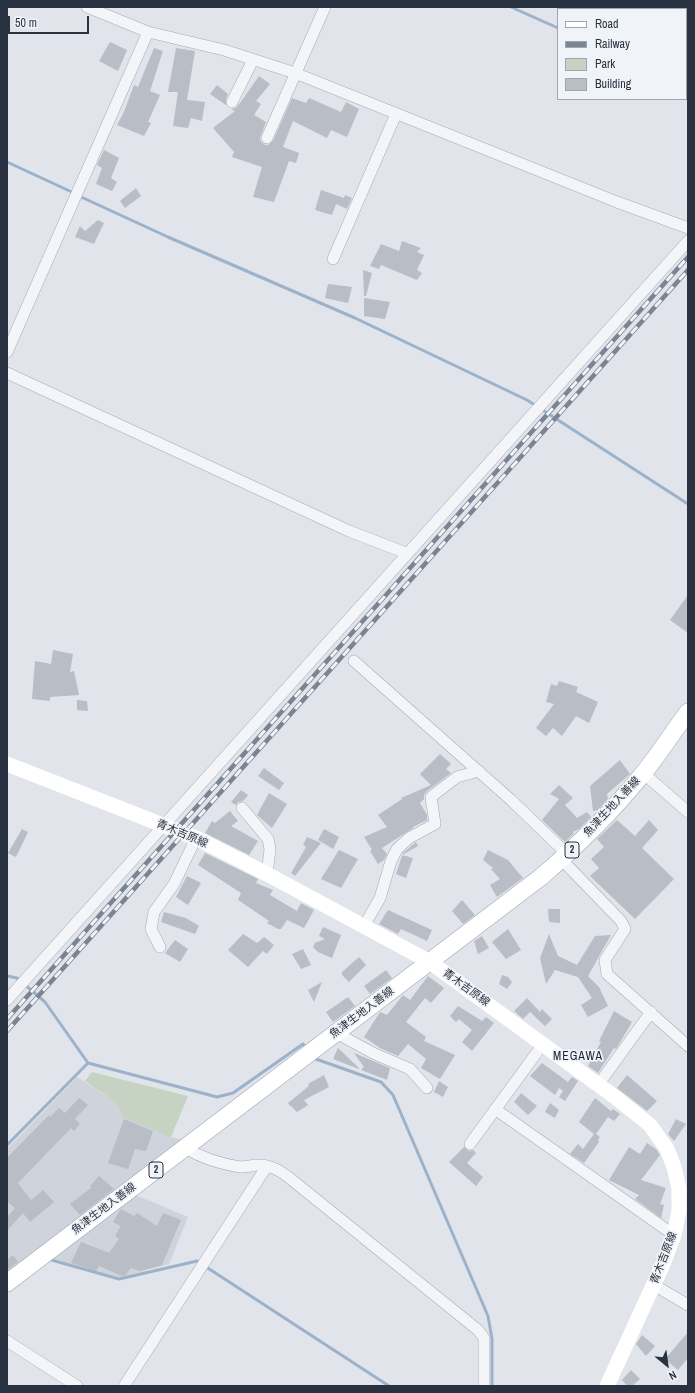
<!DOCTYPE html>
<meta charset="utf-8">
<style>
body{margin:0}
#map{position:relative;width:695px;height:1393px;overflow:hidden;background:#e1e4ea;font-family:"Archivo Narrow",sans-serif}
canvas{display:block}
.frame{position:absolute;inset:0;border:8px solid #293241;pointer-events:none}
.legend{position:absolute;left:557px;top:8px;width:130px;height:92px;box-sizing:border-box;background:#f0f3f7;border:1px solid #a0a6ae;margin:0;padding:5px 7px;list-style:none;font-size:12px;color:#293241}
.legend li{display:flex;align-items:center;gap:8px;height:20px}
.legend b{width:20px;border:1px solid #a0a6ae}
.north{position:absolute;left:647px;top:1345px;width:40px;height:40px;-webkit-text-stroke:3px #f0f3f7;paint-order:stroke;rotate:151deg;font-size:11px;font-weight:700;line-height:16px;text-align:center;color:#293241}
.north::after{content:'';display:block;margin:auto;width:14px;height:18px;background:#293241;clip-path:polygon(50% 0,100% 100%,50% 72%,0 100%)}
.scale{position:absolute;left:8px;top:16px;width:81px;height:18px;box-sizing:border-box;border:2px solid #293241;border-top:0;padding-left:5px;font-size:12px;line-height:14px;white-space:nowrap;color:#293241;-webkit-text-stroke:3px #f0f3f7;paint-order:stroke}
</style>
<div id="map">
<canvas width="695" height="1393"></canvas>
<div class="frame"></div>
<ul class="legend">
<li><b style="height:5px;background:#fff"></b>Road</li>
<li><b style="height:5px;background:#7a8493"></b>Railway</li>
<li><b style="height:11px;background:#c6d3c2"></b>Park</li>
<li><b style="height:11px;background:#b8bdc6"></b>Building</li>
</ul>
<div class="north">N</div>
<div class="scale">50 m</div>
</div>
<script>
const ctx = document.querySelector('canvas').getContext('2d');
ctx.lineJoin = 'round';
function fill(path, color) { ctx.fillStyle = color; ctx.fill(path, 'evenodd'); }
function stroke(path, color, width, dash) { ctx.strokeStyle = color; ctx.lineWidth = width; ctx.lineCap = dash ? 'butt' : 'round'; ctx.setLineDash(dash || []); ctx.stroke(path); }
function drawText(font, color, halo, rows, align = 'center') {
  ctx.font = font + ' "Archivo Narrow","Noto Sans JP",sans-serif'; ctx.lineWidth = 3.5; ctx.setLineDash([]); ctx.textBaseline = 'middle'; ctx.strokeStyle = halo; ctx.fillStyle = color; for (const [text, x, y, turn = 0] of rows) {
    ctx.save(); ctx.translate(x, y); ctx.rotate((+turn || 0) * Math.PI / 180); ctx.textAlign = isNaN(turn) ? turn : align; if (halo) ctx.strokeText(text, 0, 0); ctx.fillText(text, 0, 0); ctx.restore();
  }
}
fill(new Path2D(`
 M77 1077 171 1137 185 1140 7 1277V1149Z
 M133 1194 188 1217 169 1264 119 1278 48 1257Z`), '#cfd3db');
fill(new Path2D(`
 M92 1072 188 1096 171 1137 123 1117 117 1103 85 1081Z`), '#c6d3c2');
stroke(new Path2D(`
 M511 7 558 28
 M686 85 688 86
 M7 162 74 193
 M79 196 168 237 355 318 527 400 688 504
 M7 976 17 978 45 1002 88 1063 217 1097 233 1093 303 1044 306 1048
 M313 1058 381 1082 393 1095 488 1316 492 1339V1386
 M7 1145 88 1063
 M48 1259 119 1279 197 1261 389 1386`), '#9cb2ca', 3);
fill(new Path2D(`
 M110 42 127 50 118 71 99 61Z
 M154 48 163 51 150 91 160 95 148 122 151 123 144 136 117 125 124 112 134 85 138 87Z
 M176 48 195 51 187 100 205 102 202 121 191 118 188 128 173 126 178 92H168Z
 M259 76 270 84 256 101 261 104 254 115 266 122 260 138 261 142 265 145H268L273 141 292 98 306 103 309 98 341 112 346 102 359 109 347 137 331 130 327 138 293 121 283 147 299 153 296 163 289 161 274 202 253 197 262 167 232 157 234 152 213 128 235 111 231 109 236 108 240 103Z
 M217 85 228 94 226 99V105L210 94Z
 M104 150 119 158 111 178 117 182 112 191 96 184 102 168 97 165Z
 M136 188 141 196 125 208 120 201Z
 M321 190 344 198 345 195 352 198 347 209 336 204 332 215 315 210Z
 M98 220 104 223 94 244 75 237 80 226 85 231Z
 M402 241 421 248 417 252 424 255 417 270 422 273 417 280 381 265 379 269 370 266 381 244 399 251Z
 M363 270 372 273 366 296H364Z
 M328 284 352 287 348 303 325 298Z
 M364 298 390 302 385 319 364 316Z
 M688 595V633L670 620Z
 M53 650 73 654 70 672 74 671 79 695 50 697V701L32 699 35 661 51 664Z
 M559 681 578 687 576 692 598 702 589 723 576 716 562 736 553 728 546 736 536 728 554 704 546 702 551 684 557 686Z
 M77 700 87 701 88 711 77 710Z
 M440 754 451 764 446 769 451 773 427 791 424 795V799L420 803 427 815V820L413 827V828L382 848 387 854 384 860 378 864 370 851 372 850 364 837 387 827 378 815 402 799 401 798 431 785 420 774Z
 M620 760 630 774 607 794 608 799 598 810 593 811 590 786Z
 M264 768 284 783 279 790 258 776Z
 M559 785 573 798 565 805 577 818 587 812 591 817 579 829 573 832 574 833 565 842 542 820 559 799 550 794Z
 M241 790 248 795 243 801 238 802 236 805 231 802Z
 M269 793 287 804 272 828 257 815Z
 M230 811 238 821 231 826 258 841 249 855 205 833 212 821 215 823Z
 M617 820 635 836 649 820 658 830 642 848 674 879 635 919 590 876 599 868 591 859 604 847 597 839Z
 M22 829 28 832 16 857 8 853Z
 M324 829 339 837 333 849 318 840Z
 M307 837 321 843 295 876 291 873 306 847 303 845Z
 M416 842 418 846 402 855 413 858 406 878 396 874 403 853Z
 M339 850 358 859 341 888 321 879Z
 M488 850 508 860 523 878 497 897 490 885 500 879 491 869 493 868 483 860Z
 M205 853 258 879 256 883 273 890 270 895 297 911 301 903 314 910 304 928 287 920 281 929H278L267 923 269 921 238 900 241 893 198 865Z
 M187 876 201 883 188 905 176 897Z
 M462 900 475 915 463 924 452 911Z
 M548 909H560V923L549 922Z
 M388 910 432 930 427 941 401 929 398 934 379 924Z
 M164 912 186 918 199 926 195 934 161 922Z
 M323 927 341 935 332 958 318 952 313 947 315 943 325 939 319 936Z
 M508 929 521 950 506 959 492 942Z
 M243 934 257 943 264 937 274 945 267 954 263 951 248 967 228 950Z
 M549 934 558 956 577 965 595 936 611 935 588 976 599 987 608 1006 588 1017 581 1005 592 998 578 977 555 970 546 984 540 958Z
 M482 936 489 948 478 954 474 941Z
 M175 940 188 949 180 962 165 953Z
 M303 949 311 965 301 969 292 954Z
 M359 957 366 965 349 982 342 975V972Z
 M386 970 392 978 370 994 364 986Z
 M502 975 508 977 512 982 507 989 499 984Z
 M428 976 444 988 431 1003 425 998 406 1022 426 1037 424 1041 455 1055 440 1079 421 1068 426 1059 408 1044 398 1056 380 1048 364 1037 380 1012 387 1015 403 995 410 1000Z
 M322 982 314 1002 308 990Z
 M348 997 355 1006 333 1022 326 1012Z
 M527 998 540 1012 542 1009 552 1019 545 1026 530 1012 523 1019 514 1011Z
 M458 1006 482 1021 486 1017 494 1023 472 1051 462 1042 472 1030 459 1019 456 1022 450 1016Z
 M614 1011 632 1022 622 1039 616 1049 614 1048 598 1073 588 1066 601 1042 599 1041Z
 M338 1048 359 1068V1069L333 1059Z
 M354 1053 390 1068 387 1080 361 1070 364 1067Z
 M542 1063 568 1082 572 1077 578 1081 565 1101 559 1097 563 1091 559 1088 555 1095 530 1076Z
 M324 1075 329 1087 304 1100 308 1105 297 1112 291 1106H290L288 1103 309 1086 308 1084Z
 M627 1075 657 1101 647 1111 617 1088Z
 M439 1081 448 1087 443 1097 434 1092Z
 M521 1093 537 1106 528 1115 514 1102Z
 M79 1098 88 1105 75 1119 80 1124 74 1131 71 1128 18 1183 31 1200 43 1190 54 1202 30 1222 23 1213 7 1231V1217L15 1208 7 1201V1158L49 1115 50 1117 59 1108 65 1113Z
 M595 1098 611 1111 613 1109 620 1114 614 1121 608 1117 596 1134 600 1137 598 1140 599 1142 584 1163 570 1154 578 1144 583 1149 594 1134 579 1122Z
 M550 1103 559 1110 555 1118 545 1112Z
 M124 1119 153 1131 146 1151 135 1149 128 1169 108 1163Z
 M676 1119 686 1124 674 1141 668 1134Z
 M647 1143 656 1149 660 1155 641 1180 666 1188 660 1204 664 1205 661 1218 635 1199 639 1195 609 1180 629 1147 640 1154Z
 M464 1147 469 1151 473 1150 476 1153 467 1163 483 1177 476 1186 449 1162Z
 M99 1176 114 1189 80 1215 70 1204 91 1188 90 1186Z
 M121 1209 134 1216 137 1213 157 1226 163 1213 181 1220 162 1265 140 1271 131 1268 124 1277 99 1266 96 1271 71 1263 81 1242 109 1253 119 1239 115 1236 121 1226 113 1222Z
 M13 1255 18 1262 7 1270V1260Z
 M688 1332V1358L678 1370 665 1359Z
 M642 1335 655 1346 646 1356 636 1344Z
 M631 1370 640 1379 632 1386H627L622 1380Z`), '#b8bdc6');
const minor = new Path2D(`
 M87 7 148 32 224 50 295 73 617 202 688 228
 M232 102 253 60
 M267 138 325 7
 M333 259 396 114
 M7 352 148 32
 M7 373 349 531 406 553
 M354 661 511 800 567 854
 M643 773 688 812
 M242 808 268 839 270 849 267 874
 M561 859 621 921 625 929 605 960 607 974 688 1046
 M364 926 380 898 391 861 397 849 409 838 435 824 431 797 457 777 479 771
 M160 947 151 929 154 912 174 884 196 838
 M7 1000 688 241
 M336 1033 375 1054 410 1069 427 1088
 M598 1085 651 1012
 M495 1109 674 1235
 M470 1144 543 1044
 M185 1148C202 1158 221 1164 240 1167 246 1167 251 1166 256 1165 270 1164 281 1171 292 1180L478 1330 484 1338V1386
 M654 1285 688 1305
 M7 1341 77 1386
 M124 1386 267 1166`);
const primary = new Path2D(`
 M7 1283 541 877C577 846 611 813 641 776 658 756 672 733 688 712`);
stroke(minor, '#a6abb4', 12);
stroke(primary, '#a0a9b5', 18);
stroke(minor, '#f3f5f8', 11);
stroke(new Path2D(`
 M7 764 196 838 267 874 430 962 615 1097 650 1125 667 1149 674 1167 679 1189V1211L674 1235 663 1264 607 1386`), '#fff', 15);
stroke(primary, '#fff', 17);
const rail = new Path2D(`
 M7 1019 688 257
 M7 1031 688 270`);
stroke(rail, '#7a8493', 4.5);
stroke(rail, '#f0f3f7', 3, [9]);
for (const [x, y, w] of [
 [572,850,14],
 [156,1170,14]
]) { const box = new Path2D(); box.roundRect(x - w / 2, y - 8, w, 16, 3); ctx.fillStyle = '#f0f3f7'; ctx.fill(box); stroke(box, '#293241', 1); }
drawText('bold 10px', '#293241', null, [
 ["2",572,850],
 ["2",156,1170]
]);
drawText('11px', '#293241', '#f0f3f7', [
 ["魚津生地入善線",612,807,-47],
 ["青木吉原線",182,834,23],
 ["青木吉原線",466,988,36],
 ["魚津生地入善線",362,1013,-37],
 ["魚津生地入善線",104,1209,-37],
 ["青木吉原線",664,1258,-69]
]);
ctx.letterSpacing = '1px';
drawText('12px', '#1b2332', '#f0f3f7', [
 ["MEGAWA",578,1057]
]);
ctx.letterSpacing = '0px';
</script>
